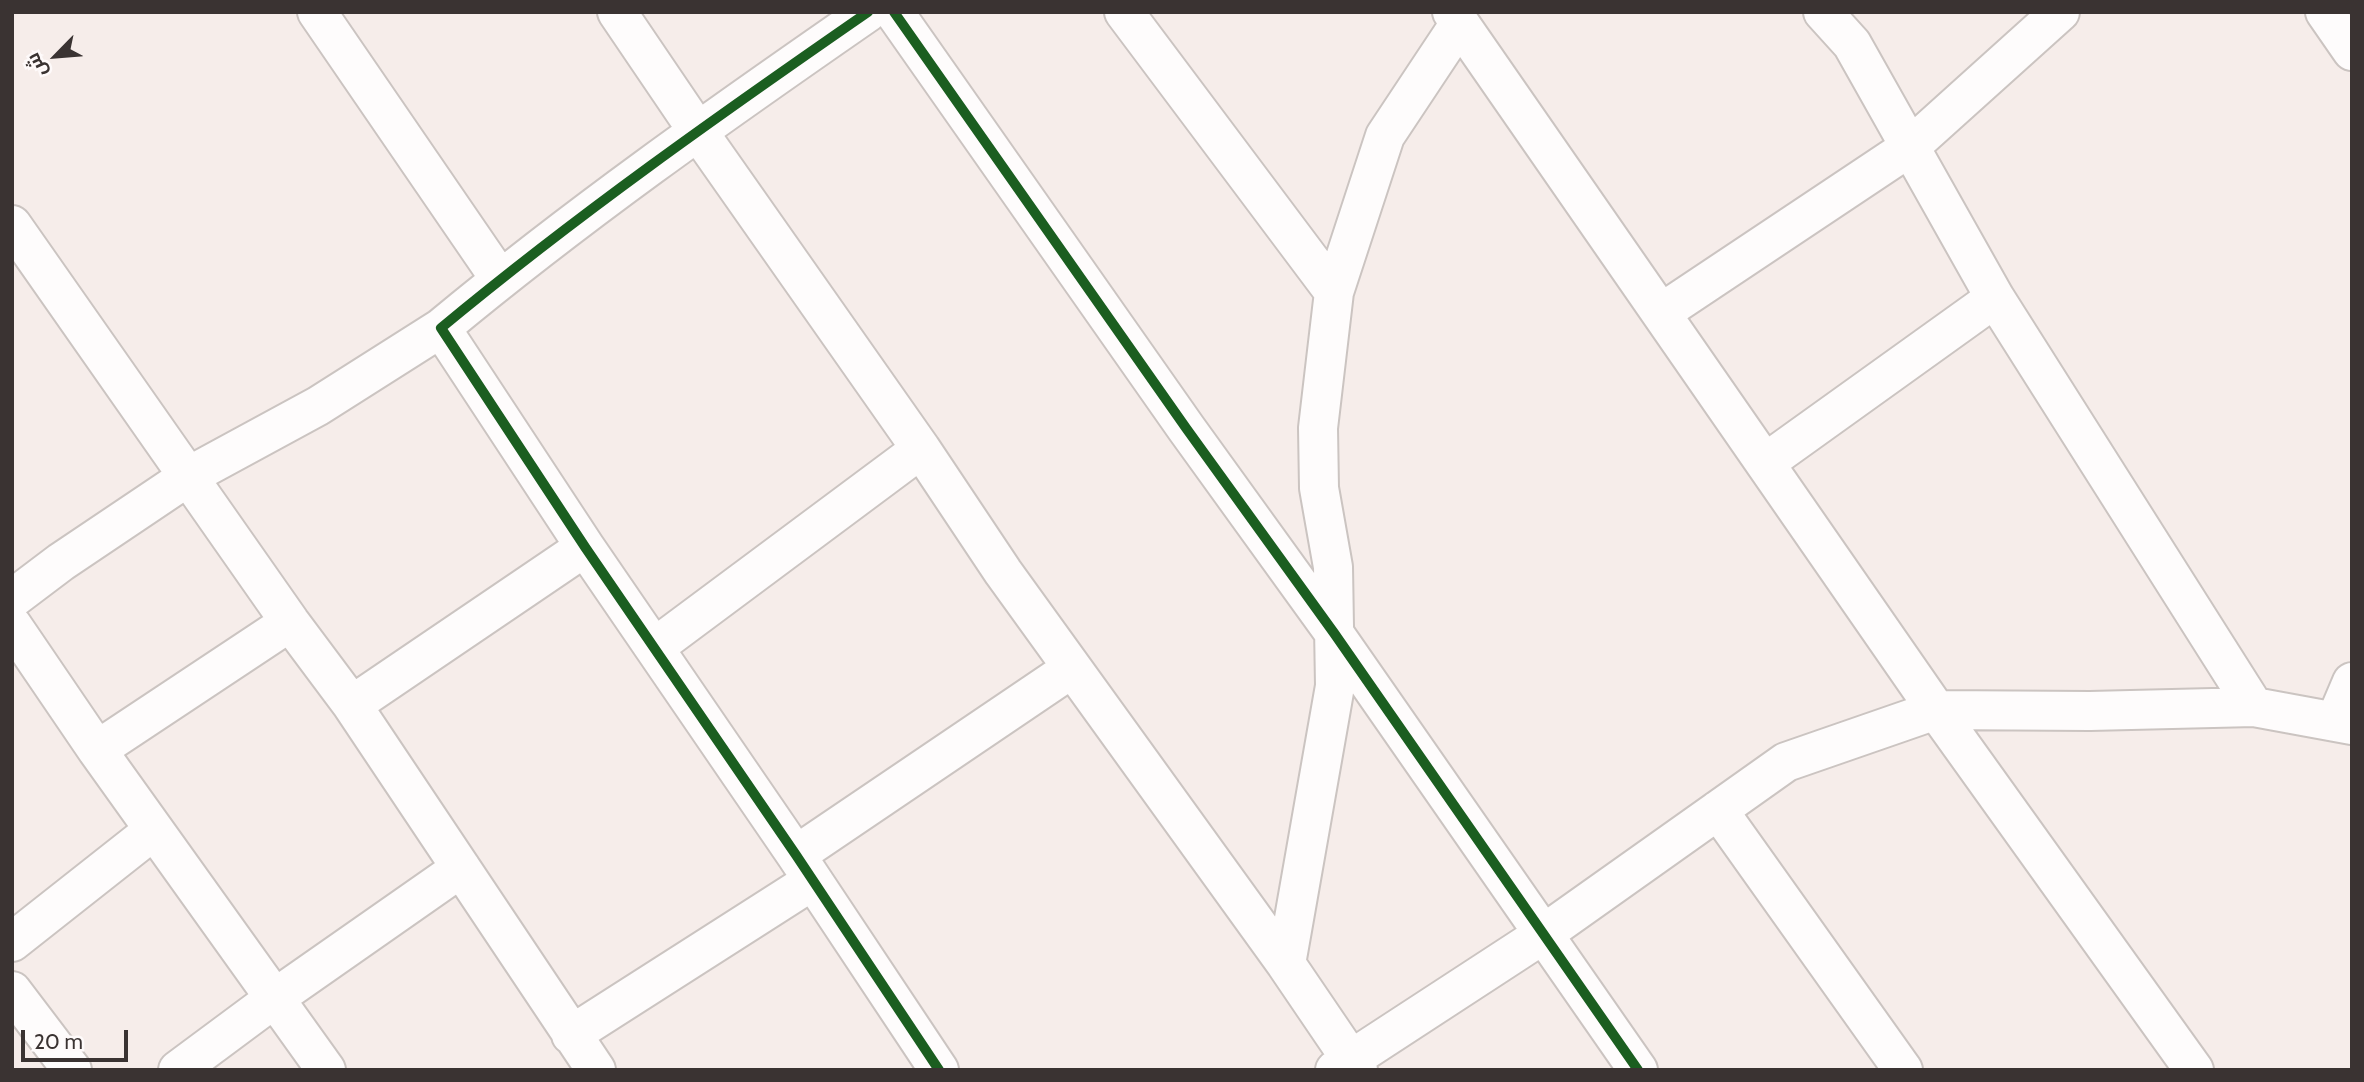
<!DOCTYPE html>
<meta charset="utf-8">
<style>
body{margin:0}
#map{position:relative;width:2364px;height:1082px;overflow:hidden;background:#f6edea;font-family:Cabin,Cairo,sans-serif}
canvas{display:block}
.frame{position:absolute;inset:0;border:14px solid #3a3332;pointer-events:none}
.north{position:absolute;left:21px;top:21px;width:70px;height:70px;-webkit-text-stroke:5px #fefafa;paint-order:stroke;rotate:245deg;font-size:19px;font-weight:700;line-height:28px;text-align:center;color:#3a3332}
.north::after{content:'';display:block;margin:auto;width:24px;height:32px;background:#3a3332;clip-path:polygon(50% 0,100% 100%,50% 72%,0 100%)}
.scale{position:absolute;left:21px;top:1030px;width:107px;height:32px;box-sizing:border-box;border:4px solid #3a3332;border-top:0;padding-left:9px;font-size:21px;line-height:24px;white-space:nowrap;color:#3a3332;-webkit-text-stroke:5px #fefafa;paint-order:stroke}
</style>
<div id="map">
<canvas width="2364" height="1082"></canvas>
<div class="frame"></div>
<div class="north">ش</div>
<div class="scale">20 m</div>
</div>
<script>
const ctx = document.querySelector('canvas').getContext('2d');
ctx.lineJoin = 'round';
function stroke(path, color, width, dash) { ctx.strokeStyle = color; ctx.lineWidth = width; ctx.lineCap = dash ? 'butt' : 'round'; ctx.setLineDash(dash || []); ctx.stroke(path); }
const minor = new Path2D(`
 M317 12 500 279
 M617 12 697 130 921 449 1003 572 1286 964 1358 1070
 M868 12C722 113 577 215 441 328L585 547 796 855 939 1070
 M894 12 1186 428 1334 633 1638 1070
 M1124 12 1334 292
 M1452 12 1936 710 2194 1070
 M1823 12 1852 44 1995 298 2254 707
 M2325 12 2352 51
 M12 225 290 622 352 705 596 1070
 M1661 313 1910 147 2060 12
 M1765 463 1995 298
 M12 599 61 562 189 476 318 406 441 328
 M12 625 97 750 326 1070
 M655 647 921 449
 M352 705 585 547
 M2335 722 2352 682
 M97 750 290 622
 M1718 810 1903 1070
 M796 855 1071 669
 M12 942 154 830
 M1286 964 1335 686 1333 567 1319 488 1318 428 1334 292 1385 136 1460 23
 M12 991 72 1070
 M571 1035 812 881
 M178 1070 275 998 461 868
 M1335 1070 1542 935 1786 762 1936 710 2090 711 2254 707 2352 725`);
stroke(minor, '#cbc4c1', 42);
stroke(minor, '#fefcfc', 38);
stroke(new Path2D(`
 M868 12C722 113 577 215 441 328L585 547 796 855 939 1070
 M894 12 1186 428 1334 633 1638 1070`), '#1b5e20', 10);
</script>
